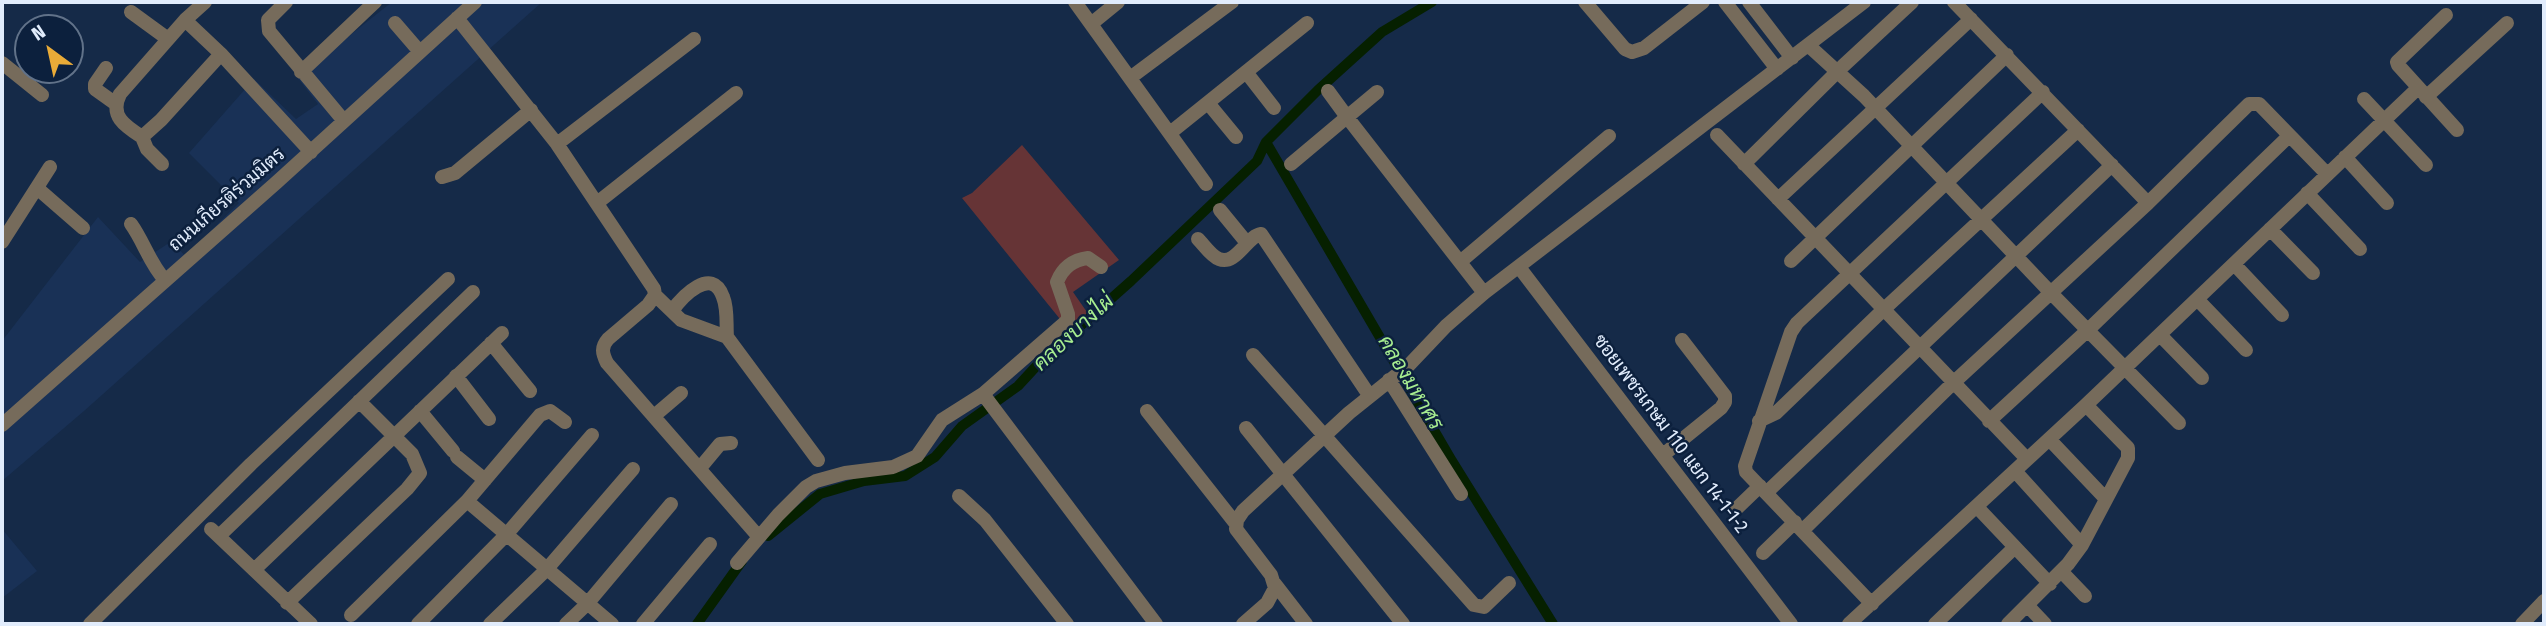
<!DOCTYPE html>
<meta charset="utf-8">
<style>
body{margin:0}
#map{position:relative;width:2546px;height:626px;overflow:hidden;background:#152a48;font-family:"Fira Sans Condensed",sans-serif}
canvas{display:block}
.frame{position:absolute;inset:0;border:4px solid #e1ecfc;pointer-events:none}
.north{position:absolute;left:14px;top:14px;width:70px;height:70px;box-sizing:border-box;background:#0c203d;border:2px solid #617289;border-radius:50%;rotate:327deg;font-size:19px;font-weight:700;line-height:28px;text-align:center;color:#e1ecfc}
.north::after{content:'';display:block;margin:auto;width:24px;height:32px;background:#e9ab38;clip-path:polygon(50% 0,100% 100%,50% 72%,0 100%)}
</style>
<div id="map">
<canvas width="2546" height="626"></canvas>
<div class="frame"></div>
<div class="north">N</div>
</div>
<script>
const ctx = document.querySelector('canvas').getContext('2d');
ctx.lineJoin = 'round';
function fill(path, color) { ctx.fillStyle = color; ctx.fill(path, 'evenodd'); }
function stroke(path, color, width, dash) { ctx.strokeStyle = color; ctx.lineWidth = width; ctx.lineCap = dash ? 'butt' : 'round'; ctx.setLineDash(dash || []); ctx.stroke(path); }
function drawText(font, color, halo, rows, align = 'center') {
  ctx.font = font + ' "Fira Sans Condensed",Sarabun,sans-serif'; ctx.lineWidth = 5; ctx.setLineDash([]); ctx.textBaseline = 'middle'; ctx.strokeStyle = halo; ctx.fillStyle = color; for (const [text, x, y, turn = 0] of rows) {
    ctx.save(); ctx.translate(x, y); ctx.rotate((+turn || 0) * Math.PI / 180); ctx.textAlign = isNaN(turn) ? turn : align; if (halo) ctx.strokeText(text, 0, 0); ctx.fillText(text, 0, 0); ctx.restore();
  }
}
fill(new Path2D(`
 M392 2H542L84 411 2 481V341L98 217 140 262 172 241 185 256 239 203 189 153 254 79 296 119 318 104 297 77Z
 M2 529 37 571 2 598Z`), '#193156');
fill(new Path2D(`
 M1022 145 1119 260 1073 292 1089 315 1068 329 962 198 972 193Z`), '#663436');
stroke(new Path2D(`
 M1266 142 1452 461 1553 624
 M768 536 820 494 864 481 905 476 935 457 962 426 1018 386 1042 360 1131 281 1257 161 1266 142 1318 90 1382 32 1432 2
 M697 624 742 561`), '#062000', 10);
stroke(new Path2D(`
 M205 2 185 20 221 54 311 152
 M286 2 268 20 269 31 344 121
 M1075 2 1206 184
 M1585 2 1625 49 1632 52 1644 48 1703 2
 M1725 2 1777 69
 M1749 2 1792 58
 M1954 2 2148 203
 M131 12 168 39
 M2446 15 2397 62 2398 65 2457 130
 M457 18 557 144 694 39
 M185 20 120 94C109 116 125 126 142 137L161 120 221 54
 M395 23 420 52
 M1091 24 1118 2
 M1808 45 1864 96 2051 293 2179 423
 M2 63 42 95
 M106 68 95 84V89L116 104
 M301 72 375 2
 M1246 72 1274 108
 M1130 78 1232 2
 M1328 91 1347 117 1377 92
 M2426 97 2507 23
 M2364 99 2426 165
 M1208 103 1236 137
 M1170 133 1307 23
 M1717 135 2027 459
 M142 137 147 149 162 164
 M557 144 654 289 655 295 648 305 608 339C601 347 602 353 607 363L758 536
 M2345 157 2387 203
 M1291 164 1347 117 1484 293
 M1744 164 1843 66 1912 2
 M442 177 455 173 531 110
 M37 188 83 228
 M2307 193 2360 249
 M1778 199 1971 19
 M597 203 736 93
 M1220 210 1247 243
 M131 224C144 242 150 264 165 280
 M2270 229 2313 273
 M1198 239C1204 245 1211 256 1219 259 1236 266 1247 236 1261 234L1369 395
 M2 242 50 167
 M1791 261 2007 55
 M1460 262 1609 136
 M2234 264 2282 315
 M1519 267 1791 624
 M655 295 681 320 727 337 818 460
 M2197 299 2246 350
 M672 311C682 297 712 265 723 297 728 309 726 324 727 337
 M2160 335 2202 378
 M491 343 530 391
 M1253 355 1474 605 1484 607 1509 583
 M456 376 489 419
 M1389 380 1461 494
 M983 394 1156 624
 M420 411 453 451
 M1147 411 1236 524
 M654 416 681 393
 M1759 421 1776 413 1883 310 2078 130
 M1989 421 2088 330 2289 136
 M565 422 550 411 540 415 467 501 612 624
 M2 425 277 182 475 2
 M1246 428 1403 624
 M2049 439 2105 498
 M1663 455 1721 408 1725 402V396L1682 340
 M457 457 485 480
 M700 468 720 444 731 443
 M2015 471 2082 545
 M1766 493 2112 165
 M959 496 985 520 1067 624
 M1977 507 2050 584
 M1734 511 1760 486
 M211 529 311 624
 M1803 530 1952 384 2148 203 2249 104H2259L2327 174
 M219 536 473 292
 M1763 553 1795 522
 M737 563 778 515 806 487 816 481 845 473 893 467 917 456 942 420 983 394 1068 320V314L1057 282C1063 267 1073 260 1088 258L1101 267
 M254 570 502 333
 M2062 572 2085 596
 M1275 584 1306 624
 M287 603 407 489 420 473 412 454 359 401
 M1872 604 1746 472 1745 466 1791 332 1797 323 2043 92
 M2027 605 2045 624
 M351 615 467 501
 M90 624 251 464 448 279
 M418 624 506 535 592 435
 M490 624 546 570 633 469
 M566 624 587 604 671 504
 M643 624 710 544
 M1243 624 1267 603 1275 588 1271 575 1236 529 1237 520 1243 511 1349 413 1409 365 1446 326 1484 293 1864 2
 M1849 624 2086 405 2418 88
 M1935 624 2015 547
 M2008 624 2068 564 2082 545 2128 458V448L2086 405
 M2522 624 2544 601`), '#766b5b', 14);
drawText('19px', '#e1ecfc', '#0c203d', [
 ["ถนนเกียรติร่วมมิตร",227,200,-41],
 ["ซอยเพชรเกษม 110 แยก 14-1-1-2",1670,434,53]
]);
drawText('italic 21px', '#a7ed90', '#0c203d', [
 ["คลองบางไผ่",1074,333,-43],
 ["คลองมหาศร",1410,383,59]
]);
</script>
